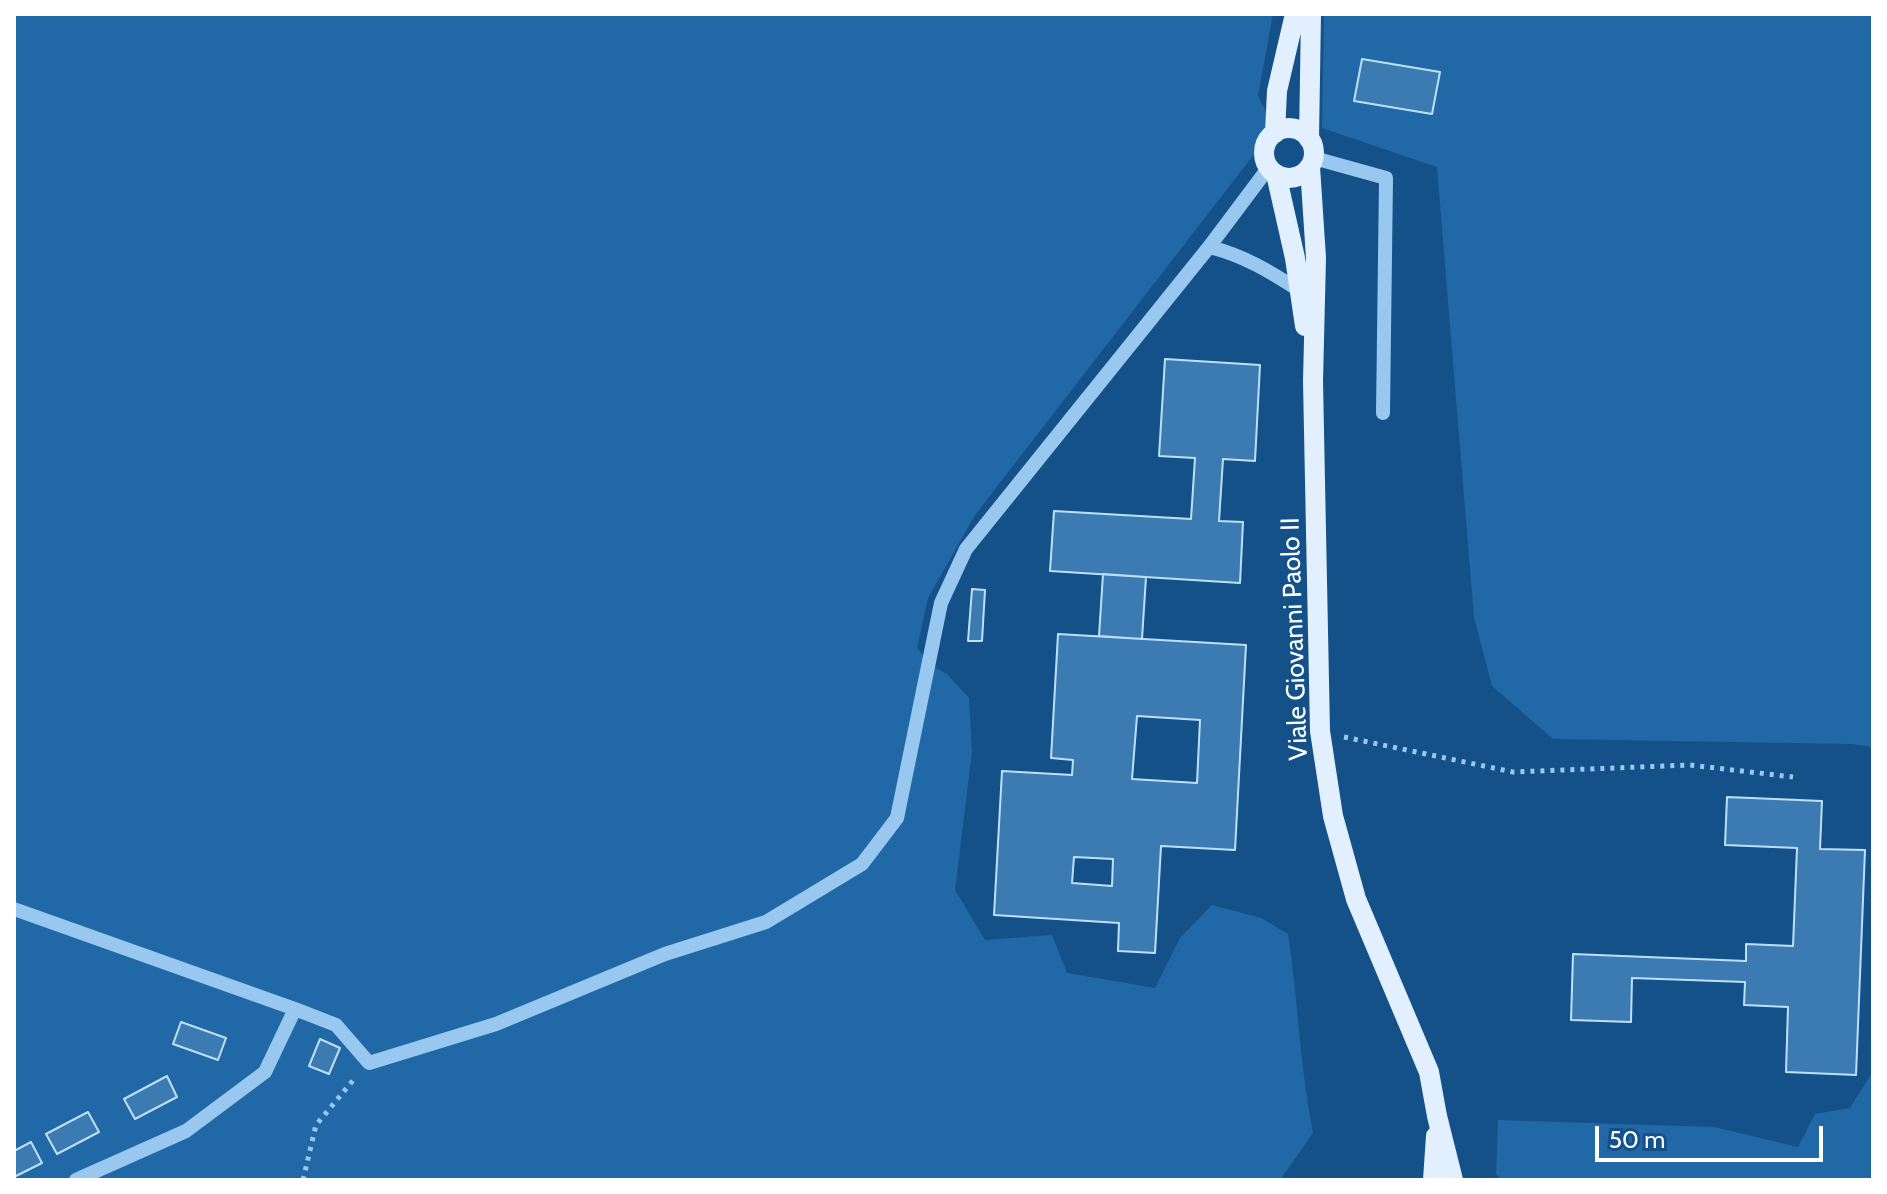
<!DOCTYPE html>
<style>
body{margin:0}
#map{position:relative;width:1887px;height:1194px;overflow:hidden;background:#135188;font-family:Cabin,sans-serif}
canvas{display:block}
.frame{position:absolute;inset:0;border:16px solid #fff;pointer-events:none}
.scale{position:absolute;left:1595px;top:1126px;width:228px;height:36px;box-sizing:border-box;border:4px solid #fff;border-top:0;padding-left:10px;font-size:24px;line-height:28px;white-space:nowrap;color:#fff;-webkit-text-stroke:6px #135188;paint-order:stroke}
</style>
<div id="map">
<canvas width="1887" height="1194"></canvas>
<div class="frame"></div>
<div class="scale">50 m</div>
</div>
<script>
const ctx = document.querySelector('canvas').getContext('2d');
ctx.lineJoin = 'round';
function fill(path, color) { ctx.fillStyle = color; ctx.fill(path, 'evenodd'); }
function stroke(path, color, width, dash) { ctx.strokeStyle = color; ctx.lineWidth = width; ctx.lineCap = dash ? 'butt' : 'round'; ctx.setLineDash(dash || []); ctx.stroke(path); }
function drawText(font, color, halo, rows, align = 'center') {
  ctx.font = font + ' Cabin,sans-serif'; ctx.lineWidth = 6; ctx.setLineDash([]); ctx.textBaseline = 'middle'; ctx.strokeStyle = halo; ctx.fillStyle = color; for (const [text, x, y, turn = 0] of rows) {
    ctx.save(); ctx.translate(x, y); ctx.rotate((+turn || 0) * Math.PI / 180); ctx.textAlign = isNaN(turn) ? turn : align; if (halo) ctx.strokeText(text, 0, 0); ctx.fillText(text, 0, 0); ctx.restore();
  }
}
fill(new Path2D(`
 M14 14H1273L1258 96 1273 125 1262 144 975 515 928 598 917 648 934 667 947 674 969 698 972 752 955 890 985 940 1052 935 1067 973 1155 988 1180 938 1212 905 1261 918 1288 934C1298 1000 1300 1068 1313 1133L1280 1180H14Z
 M1324 14H1873V747L1851 744 1553 739 1492 686 1474 617 1437 167 1322 128Z
 M1873 1071V1180H1501L1496 1174 1498 1120 1714 1127 1798 1147 1815 1114 1850 1108Z`), '#2169a6');
const building = new Path2D(`
 M1362 59 1440 72 1432 114 1354 101Z
 M1165 359 1260 365 1255 461 1223 459 1219 521 1243 522 1240 583 1050 571 1054 511 1191 519 1195 458 1159 456Z
 M1103 574 1146 577 1142 639 1099 636Z
 M972 589 985 590 982 641H968Z
 M1058 634 1246 645 1235 850 1161 846 1155 953 1118 951 1119 923 994 915 1002 771 1072 775 1073 760 1051 758ZM1137 716 1200 720 1197 783 1132 779ZM1074 857 1113 859 1112 886 1072 883Z
 M1727 797 1822 801 1820 849 1865 850 1856 1075 1786 1072 1788 1007 1744 1005 1745 982 1632 978 1631 1022 1571 1020 1573 954 1746 961V944L1793 946 1797 848 1725 845Z
 M181 1022 226 1038 218 1060 173 1044Z
 M320 1039 340 1048 329 1074 309 1066Z
 M167 1076 177 1097 135 1119 124 1099Z
 M88 1112 99 1132 57 1154 46 1134Z
 M31 1142 42 1163 14 1177V1151Z`);
fill(building, '#3b7bb2');
stroke(building, '#bee0fc', 2);
stroke(new Path2D(`
 M1344 737 1513 772 1690 765 1793 777
 M303 1180 316 1125 355 1078`), '#98c8f0', 5, [4, 6]);
stroke(new Path2D(`
 M1314 158 1386 178 1383 413
 M1209 247C1243 255 1271 272 1300 291
 M14 909 295 1009
 M76 1180 186 1131 265 1072 295 1009 336 1025 369 1063 496 1024 665 954 766 922 862 864 897 818 941 603 966 549 1209 247 1269 167`), '#98c8f0', 14);
stroke(new Path2D(`
 M1264 153a25 25 0 1 1 50 0a25 25 0 1 1-50 0Z
 M1275 133 1277 91 1295 14
 M1309 139 1311 14
 M1310 167 1316 258 1313 381 1320 731 1333 816 1356 899 1429 1072 1437 1116 1453 1180
 M1276 174 1295 258 1305 326
 M1433 1180 1436 1136`), '#e1efff', 20);
drawText('26px', '#fff', '#135188', [
 ["Viale Giovanni Paolo II",1295,639,-92]
]);
</script>
